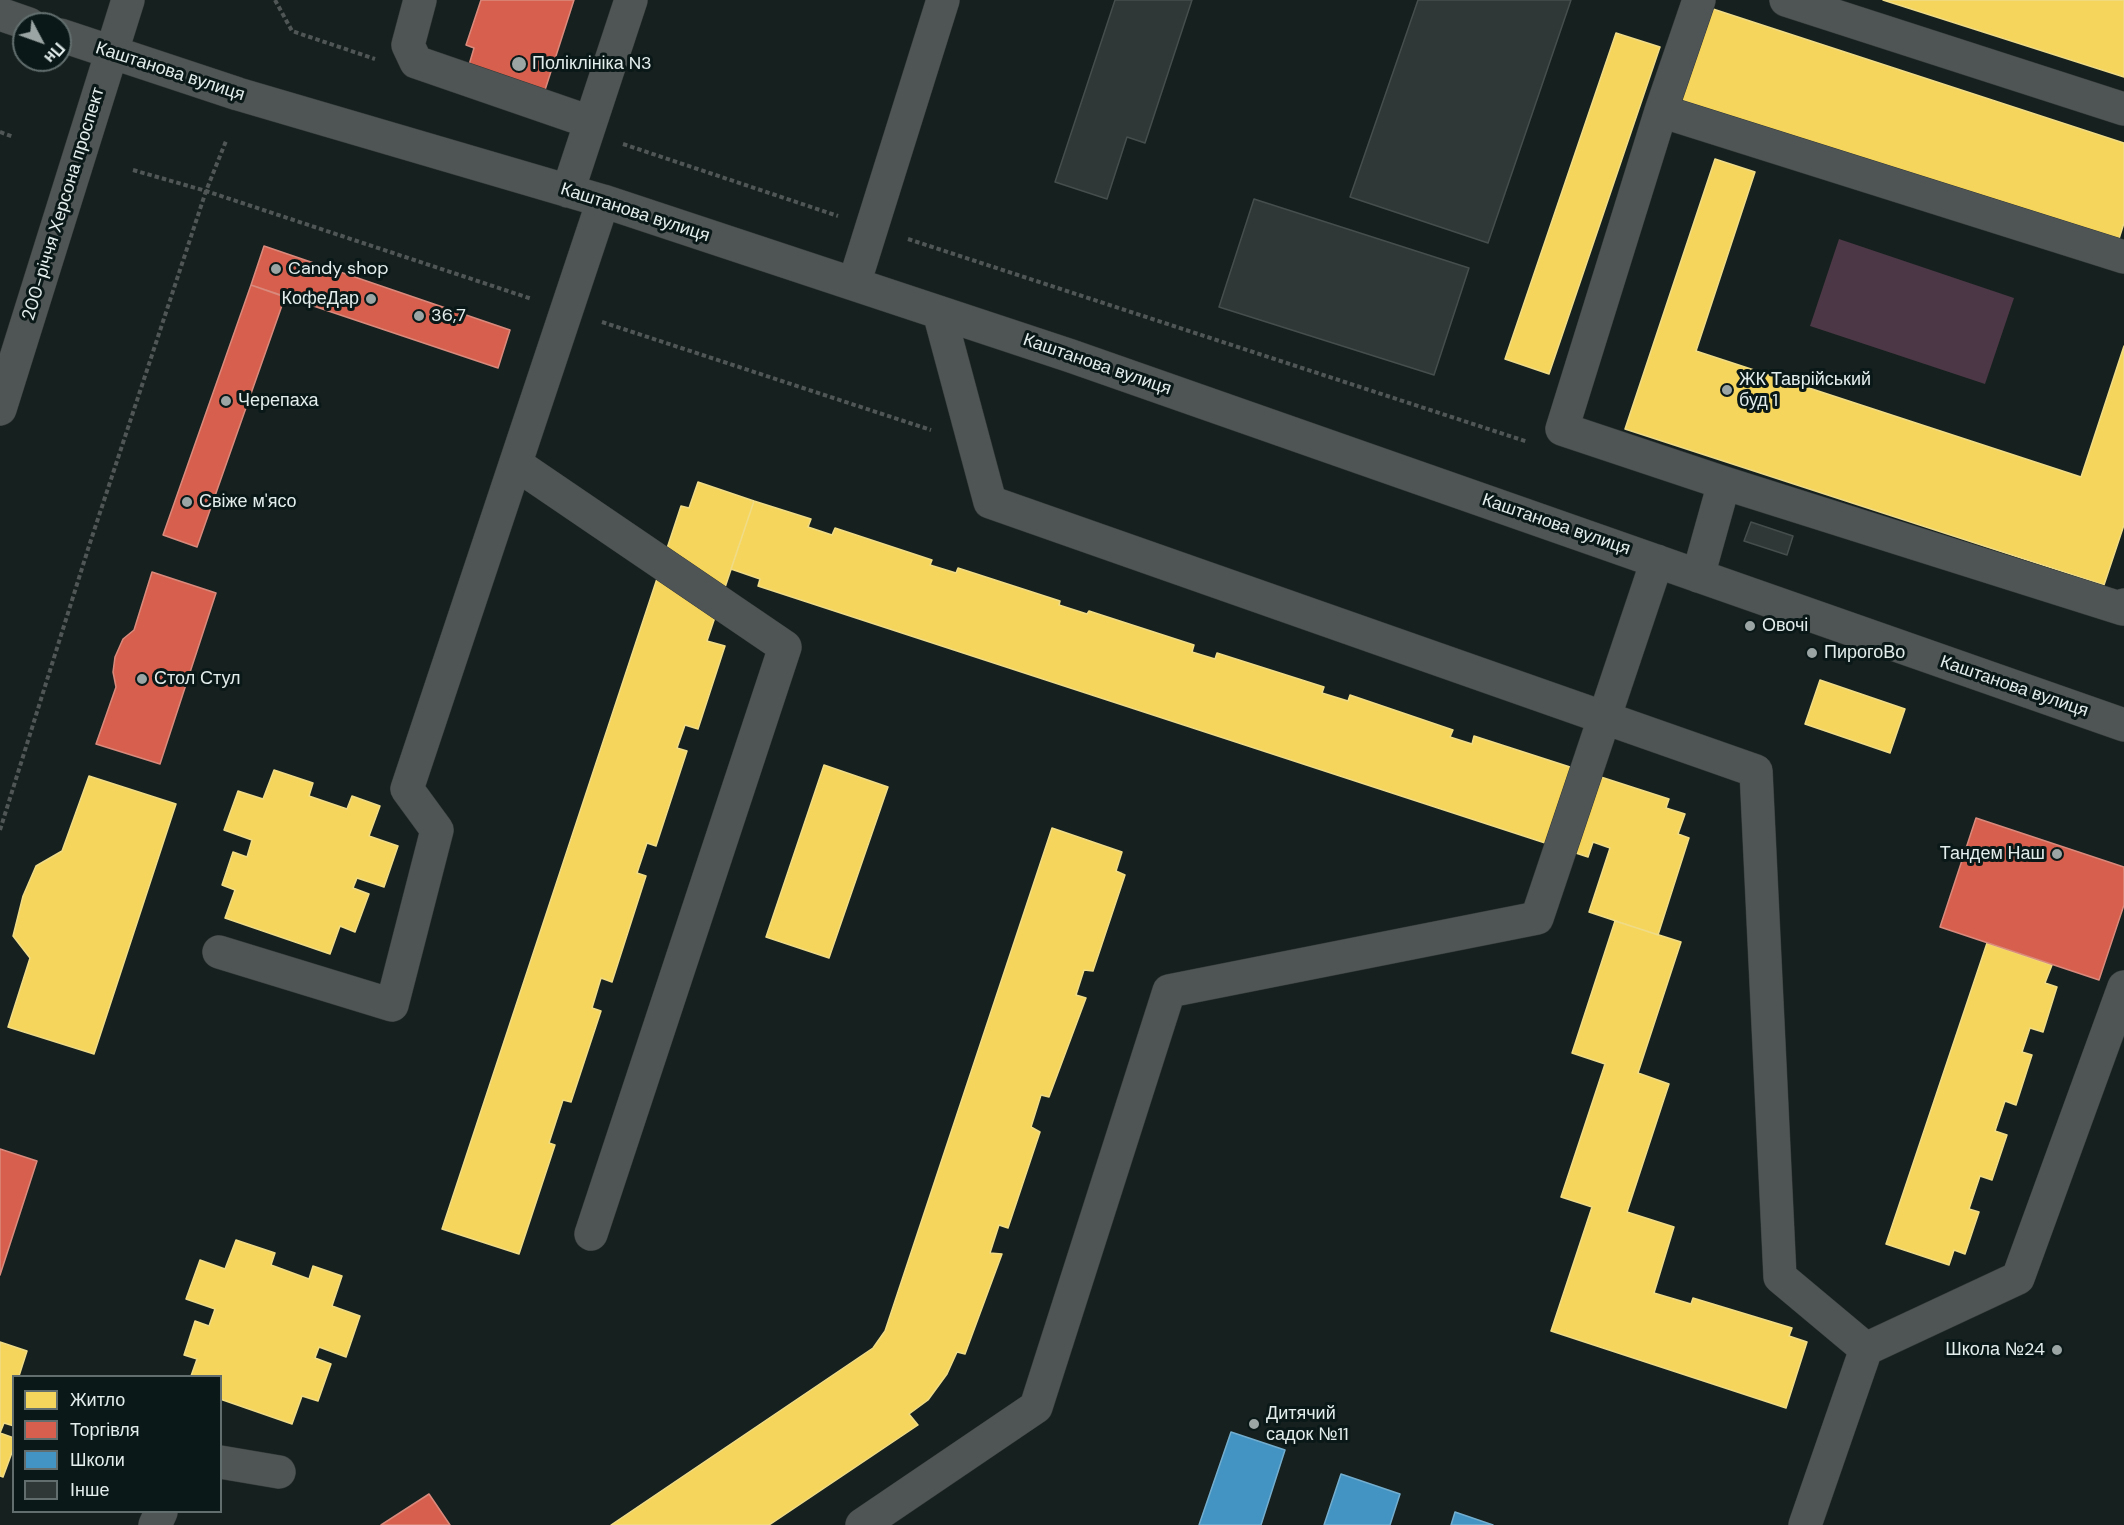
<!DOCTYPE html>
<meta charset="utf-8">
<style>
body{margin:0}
#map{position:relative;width:2124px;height:1525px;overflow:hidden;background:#16201e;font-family:"DM Sans",sans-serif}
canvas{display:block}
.legend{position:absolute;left:12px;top:1375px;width:210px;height:138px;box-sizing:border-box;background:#0a1918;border:2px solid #616e6d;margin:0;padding:8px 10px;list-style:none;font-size:18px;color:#e3edec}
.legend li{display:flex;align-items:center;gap:12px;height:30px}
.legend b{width:30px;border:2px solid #616e6d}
.north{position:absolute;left:12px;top:12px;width:60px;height:60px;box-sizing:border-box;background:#0a1918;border:2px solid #616e6d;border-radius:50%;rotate:131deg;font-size:16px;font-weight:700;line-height:24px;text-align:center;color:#e3edec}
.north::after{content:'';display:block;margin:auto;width:21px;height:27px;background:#9ba5a4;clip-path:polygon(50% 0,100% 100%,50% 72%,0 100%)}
</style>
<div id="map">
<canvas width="2124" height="1525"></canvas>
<ul class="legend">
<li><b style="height:16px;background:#f6d55c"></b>Житло</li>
<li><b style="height:16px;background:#d6604d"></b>Торгівля</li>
<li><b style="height:16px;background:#4393c3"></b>Школи</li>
<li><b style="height:16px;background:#303837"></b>Інше</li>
</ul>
<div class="north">Пн</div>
</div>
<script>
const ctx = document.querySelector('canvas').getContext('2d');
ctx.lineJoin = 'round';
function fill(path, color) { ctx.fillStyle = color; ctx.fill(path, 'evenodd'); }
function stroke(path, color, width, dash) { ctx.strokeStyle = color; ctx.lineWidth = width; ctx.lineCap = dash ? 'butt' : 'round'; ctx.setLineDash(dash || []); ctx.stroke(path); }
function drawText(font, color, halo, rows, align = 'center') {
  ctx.font = font + ' "DM Sans",sans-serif'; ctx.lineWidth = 6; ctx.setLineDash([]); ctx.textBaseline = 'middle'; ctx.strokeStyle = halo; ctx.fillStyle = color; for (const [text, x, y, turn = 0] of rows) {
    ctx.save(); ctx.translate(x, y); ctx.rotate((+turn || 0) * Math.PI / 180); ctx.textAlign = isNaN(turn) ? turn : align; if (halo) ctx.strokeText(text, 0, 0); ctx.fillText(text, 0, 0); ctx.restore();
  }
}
fill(new Path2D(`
 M1839 239 2014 298 1985 384 1810 326Z`), '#4b3745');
const homes = new Path2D(`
 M1883 0H2124V77Z
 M1710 8 2124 143V223L2118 242 1680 100Z
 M1616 33 1660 47 1549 374 1505 359Z
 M1715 159 1755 172 1696 351 2081 477 2124 346V525L2104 585 1625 429Z
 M698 482 754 501 707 641 725 646 698 729 685 725 677 748 687 751 656 846 647 843 637 873 646 876 612 982 601 978 592 1008 601 1011 571 1102 563 1100 549 1143 555 1145 519 1254 442 1229 681 506 689 508Z
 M754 501 811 519 808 527 832 535 835 528 932 560 930 565 956 573 958 568 1060 601 1059 605 1087 614 1089 611 1194 645 1192 652 1215 659 1217 653 1324 687 1322 693 1348 701 1350 695 1453 730 1450 737 1472 744 1474 736 1669 799 1666 808 1685 814 1678 834 1689 838 1658 935 1589 912 1610 848 1593 842 1588 857 758 586 760 579 731 569Z
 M1820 680 1905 709 1890 753 1805 724Z
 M824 765 888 787 829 958 766 937Z
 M274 770 313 783 309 796 347 809 352 796 380 806 369 836 398 846 384 887 357 878 353 888 369 894 355 932 340 926 330 954 225 918 235 890 222 885 233 852 247 857 252 840 224 830 238 791 263 799Z
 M89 776 176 804 94 1054 8 1027 30 958 13 936 23 896 36 866 62 851Z
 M1052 828 1122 852 1116 871 1125 875 1093 971 1084 970 1076 995 1086 998 1049 1097 1041 1095 1031 1127 1040 1132 1008 1228 999 1225 990 1253 1002 1254 965 1354 957 1352 947 1374 928 1400 909 1414 918 1425 769 1525H611L873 1348 885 1331Z
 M1615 921 1681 942 1638 1073 1669 1084 1627 1212 1674 1227 1654 1293 1691 1304 1693 1298 1792 1328 1789 1336 1807 1342 1786 1408 1551 1331 1592 1207 1561 1197 1605 1064 1572 1053Z
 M1987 943 2052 965 2045 983 2057 987 2043 1032 2030 1028 2022 1052 2032 1055 2016 1105 2005 1101 1995 1131 2007 1135 1992 1180 1980 1176 1969 1209 1979 1212 1965 1254 1954 1250 1949 1265 1886 1244Z
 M236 1240 275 1253 271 1265 309 1279 313 1266 342 1276 332 1306 360 1316 346 1357 319 1347 315 1358 331 1364 318 1401 302 1396 292 1424 220 1399V1376H191L197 1359 184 1355 195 1321 209 1326 215 1309 186 1299 200 1260 225 1269Z
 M0 1342 27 1351 19 1376H14V1426L4 1423 0 1433 14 1438V1447L3 1477 0 1476Z`);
fill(homes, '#f6d55c');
stroke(homes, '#f0dc87', 1.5);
const shops = new Path2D(`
 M481 0H574L545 90 469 65 474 48 466 45Z
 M264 246 510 330 498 368 251 285Z
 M251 285 285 297 197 547 163 535Z
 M152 572 216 593 160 764 96 744 116 687 113 672 115 657 123 639 134 630Z
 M1976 818 2124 867V905L2099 980 1940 927Z
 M0 1149 37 1161 0 1275Z
 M429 1494 450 1525H381Z`);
fill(shops, '#d6604d');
stroke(shops, '#da8a7d', 1.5);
const schools = new Path2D(`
 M1231 1432 1285 1450 1261 1525H1199Z
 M1341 1474 1400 1494 1390 1525H1324Z
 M1455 1512 1493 1525H1451Z`);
fill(schools, '#4393c3');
stroke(schools, '#73aecf', 1.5);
const building = new Path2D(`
 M1115 0H1192L1145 143 1127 137 1107 199 1055 182Z
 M1418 0H1571L1488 243 1350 197Z
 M1254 199 1469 268 1434 375 1219 307Z
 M1751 522 1793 536 1787 555 1744 541Z`);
fill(building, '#303837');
stroke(building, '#464e4d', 1.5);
const minor = new Path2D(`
 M420 0 408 45 416 62 590 122
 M1786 0 2124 109
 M0 14 29 24
 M60 35 238 94 603 201 1071 356 2124 725
 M1661 111 1699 0
 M568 191 631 0
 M2124 257 1661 111 1562 429 1724 483 2123 609 2124 605
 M854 284 943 0
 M939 312 990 502 1756 771 1780 1277 1866 1349
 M0 409 128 0
 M516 464 785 647 591 1234
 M1698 576 1724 483
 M219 952 392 1005 437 830 407 789 603 201
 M220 1462 279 1472
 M155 1525 161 1512
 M862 1525 1036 1407 1169 991 1537 918 1657 561
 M1805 1525 1866 1349 2018 1278 2124 987`);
stroke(minor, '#343a39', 34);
stroke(new Path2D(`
 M275 0 292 31 375 59
 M0 132 14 137
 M623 144 838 216
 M133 170 206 191 532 299
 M908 239 1528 442
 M602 322 931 430
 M0 830 89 546 206 191 226 141`), '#505655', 4, [4.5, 3]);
stroke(minor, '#4f5554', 33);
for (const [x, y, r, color] of [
 [519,64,8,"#9ba5a4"],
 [276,269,6,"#9ba5a4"],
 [371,299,6,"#9ba5a4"],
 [419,316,6,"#9ba5a4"],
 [1727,390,6,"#9ba5a4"],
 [226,401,6,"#9ba5a4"],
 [187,502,6,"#9ba5a4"],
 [1750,626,6,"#9ba5a4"],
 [1812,653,6,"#9ba5a4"],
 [142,679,6,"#9ba5a4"],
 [2057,854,6,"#9ba5a4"],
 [2057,1350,6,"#9ba5a4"],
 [1254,1424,6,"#9ba5a4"]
]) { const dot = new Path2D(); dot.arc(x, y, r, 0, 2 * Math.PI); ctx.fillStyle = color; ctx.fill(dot); stroke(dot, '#0a1918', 2); }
drawText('18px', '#e3edec', '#0a1918', [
 ["Поліклініка N3",532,64],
 ["Candy shop",288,269],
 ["КофеДар",359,299,"right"],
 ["36,7",431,316],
 ["ЖК Таврійський",1739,380],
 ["буд 1",1739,401],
 ["Черепаха",238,401],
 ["Свіже м'ясо",199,502],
 ["Овочі",1762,626],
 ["ПирогоВо",1824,653],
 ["Стол Стул",154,679],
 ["Тандем Наш",2045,854,"right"],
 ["Школа №24",2045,1350,"right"],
 ["Дитячий",1266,1414],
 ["садок №11",1266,1435]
], 'left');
drawText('18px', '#e3edec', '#0a1918', [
 ["Каштанова вулиця",170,72,18],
 ["200-річчя Херсона проспект",64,204,-73],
 ["Каштанова вулиця",635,213,18],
 ["Каштанова вулиця",1097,365,19],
 ["Каштанова вулиця",1556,525,19],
 ["Каштанова вулиця",2014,687,19]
]);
</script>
